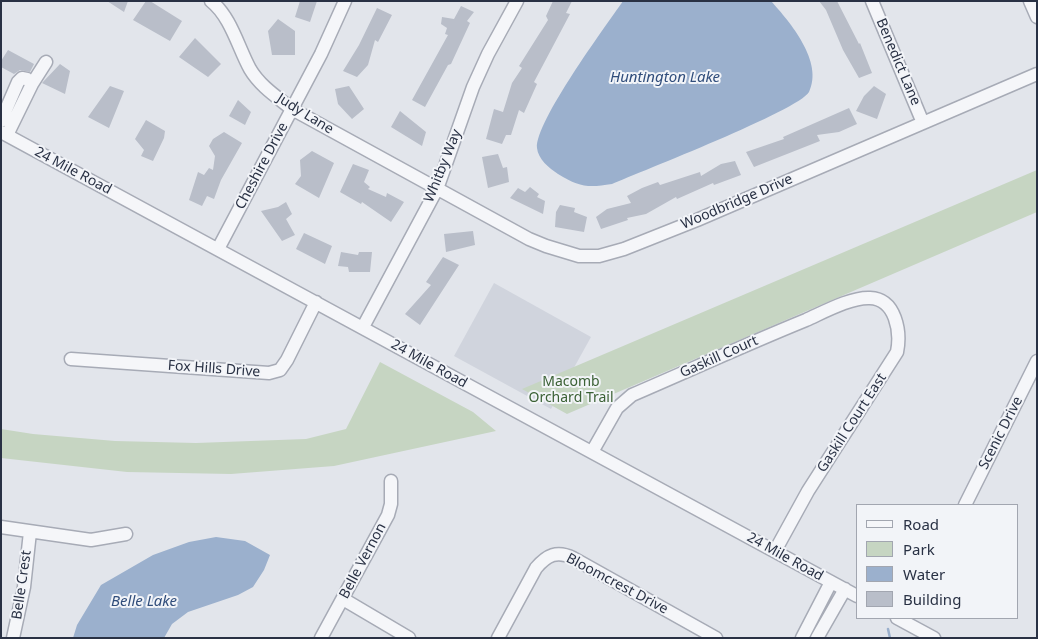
<!DOCTYPE html>
<style>
body{margin:0}
#map{position:relative;width:1038px;height:639px;overflow:hidden;background:#e2e5eb;font-family:"Noto Sans",sans-serif}
canvas{display:block}
.frame{position:absolute;inset:0;border:2px solid #293144;pointer-events:none}
.legend{position:absolute;left:856px;top:504px;width:162px;height:115px;box-sizing:border-box;background:#f2f4f8;border:1px solid #a2a6b0;margin:0;padding:6px 9px;list-style:none;font-size:15px;color:#293144}
.legend li{display:flex;align-items:center;gap:10px;height:25px}
.legend b{width:25px;border:1px solid #a2a6b0}
</style>
<div id="map">
<canvas width="1038" height="639"></canvas>
<div class="frame"></div>
<ul class="legend">
<li><b style="height:6px;background:#f5f6f9"></b>Road</li>
<li><b style="height:14px;background:#c6d5c2"></b>Park</li>
<li><b style="height:14px;background:#9bb0cd"></b>Water</li>
<li><b style="height:14px;background:#b9bec9"></b>Building</li>
</ul>
</div>
<script>
const ctx = document.querySelector('canvas').getContext('2d');
ctx.lineJoin = 'round';
function fill(path, color) { ctx.fillStyle = color; ctx.fill(path, 'evenodd'); }
function stroke(path, color, width, dash) { ctx.strokeStyle = color; ctx.lineWidth = width; ctx.lineCap = dash ? 'butt' : 'round'; ctx.setLineDash(dash || []); ctx.stroke(path); }
function drawText(font, color, halo, rows, align = 'center') {
  ctx.font = font + ' "Noto Sans",sans-serif'; ctx.lineWidth = 4; ctx.setLineDash([]); ctx.textBaseline = 'middle'; ctx.strokeStyle = halo; ctx.fillStyle = color; for (const [text, x, y, turn = 0] of rows) {
    ctx.save(); ctx.translate(x, y); ctx.rotate((+turn || 0) * Math.PI / 180); ctx.textAlign = isNaN(turn) ? turn : align; if (halo) ctx.strokeText(text, 0, 0); ctx.fillText(text, 0, 0); ctx.restore();
  }
}
fill(new Path2D(`
 M494 283 591 337 551 409 454 356Z`), '#d0d4dd');
fill(new Path2D(`
 M1037 170V212L567 414 522 389Z
 M380 362 473 412 496 431 334 466 231 474 127 472 1 458V429L33 434 115 441 196 443 306 439 346 429Z`), '#c6d5c2');
fill(new Path2D(`
 M623 1H771C790 22 824 62 809 92 799 110 640 172 612 184 588 188 579 187 558 174 549 168 538 159 537 148 535 122 605 27 623 1Z
 M216 537 245 541 270 555 264 570 253 587 238 595 188 612 172 624 164 638H73L77 625 101 585 153 555 189 542Z`), '#9bb0cd');
stroke(new Path2D(`
 M888 629 890 638`), '#9bb0cd', 2.5);
fill(new Path2D(`
 M107 1H128L124 12Z
 M146 1H150L182 21 170 41 133 20Z
 M300 1H317L310 22 295 17Z
 M553 1H572L566 13 570 14 534 82 537 84 524 113 519 110 511 135H506L502 144 486 139 494 109 503 112 512 83 522 68 519 66 548 20 546 16Z
 M819 1H837L859 44 860 43 872 73 859 78 843 50 826 10Z
 M461 6 474 12 467 21 470 23 451 64 448 65 425 107 412 100 448 35 445 34 447 28 441 24 442 17 454 19Z
 M377 8 392 15 378 42 375 40 368 65 357 77 343 71 359 45Z
 M278 19 295 31V55H272L268 31Z
 M195 38 221 64 208 77 179 57Z
 M8 50 34 64 30 72 20 70 14 74 1 67V61Z
 M60 64 70 71 65 94 42 83Z
 M110 86 124 91 109 128 88 117Z
 M349 86 364 109 352 119 338 104 335 89Z
 M874 86 886 94 877 119 856 111 864 96Z
 M238 100 251 112 245 125 229 116Z
 M849 108 857 124 839 132 817 135 820 141 754 167 746 152 784 139 783 137Z
 M400 111 426 132 422 146 391 127Z
 M146 120 165 131 164 138 153 161 141 156 144 150 135 139Z
 M224 132 242 143 221 180 214 199 207 196 202 206 189 200 198 172 204 175 209 168 213 170 215 156 209 146 213 139Z
 M312 151 334 163 319 198 295 184 301 176 300 160Z
 M498 154 503 168 507 167 509 182 488 188 482 157Z
 M735 161 741 175 714 185 713 183 677 199 676 197 646 214 627 218 628 220 601 229 596 217 607 209 631 203 627 196 642 188 658 182 660 185 700 172 701 176 721 164Z
 M353 164 369 170 364 182 370 187 368 189 386 197 387 193 404 202 391 222 362 202 361 204 340 192Z
 M530 187 539 194 537 197 545 201 543 214 510 198 518 188 525 192Z
 M286 202 292 214 286 219 295 235 282 241 261 211 278 207Z
 M560 205 575 208 574 212 587 217 584 232 555 227 556 212Z
 M473 231 475 245 446 252 444 234Z
 M304 233 332 246 325 264 296 249Z
 M341 252 358 255 359 252H372L370 272H349L348 267 338 266Z
 M443 257 459 265 420 325 405 314 431 285 426 282Z`), '#b9bec9');
const minor = new Path2D(`
 M211 1C231 17 238 47 250 69 260 86 277 97 292 109L529 239 546 246 579 256H599L624 249 697 220 1037 74
 M872 1 923 123
 M1030 1 1037 17
 M1 121 18 82 22 78 27 79 32 84
 M1 132 857 596
 M7 135 32 84 46 62
 M218 249 321 54 345 1
 M363 327 437 189 473 87 488 54 517 1
 M71 359 269 373 280 370 287 360 316 302
 M592 452 617 408 632 395C690 370 747 344 806 320 824 312 851 297 870 298 896 299 901 332 897 352L808 491 775 551
 M965 505 1037 361
 M1 527 91 540 126 534
 M343 599 409 638
 M897 618 934 638
 M13 638 24 587 30 532
 M321 638 388 515 391 504V481
 M498 638 536 568C547 555 557 550 573 558L716 638
 M802 638 831 582
 M817 638 845 589`);
stroke(minor, '#a7abb6', 15);
stroke(minor, '#f5f6f9', 12);
drawText('14px', '#293144', '#f2f4f8', [
 ["Benedict Lane",898,62,67],
 ["Judy Lane",305,114,32],
 ["Cheshire Drive",262,166,-62],
 ["Whitby Way",443,166,-68],
 ["24 Mile Road",73,171,28],
 ["Woodbridge Drive",737,202,-23],
 ["Gaskill Court",719,357,-24],
 ["24 Mile Road",429,364,29],
 ["Fox Hills Drive",214,369,4],
 ["Gaskill Court East",852,423,-57],
 ["Scenic Drive",1001,433,-63],
 ["24 Mile Road",785,557,29],
 ["Belle Vernon",363,561,-62],
 ["Bloomcrest Drive",617,584,28],
 ["Belle Crest",22,585,-82]
]);
drawText('14px', '#3b6135', '#f2f4f8', [
 ["Macomb",571,382],
 ["Orchard Trail",571,398]
]);
drawText('italic 15px', '#304d7b', '#f2f4f8', [
 ["Huntington Lake",665,78],
 ["Belle Lake",144,602]
]);
</script>
